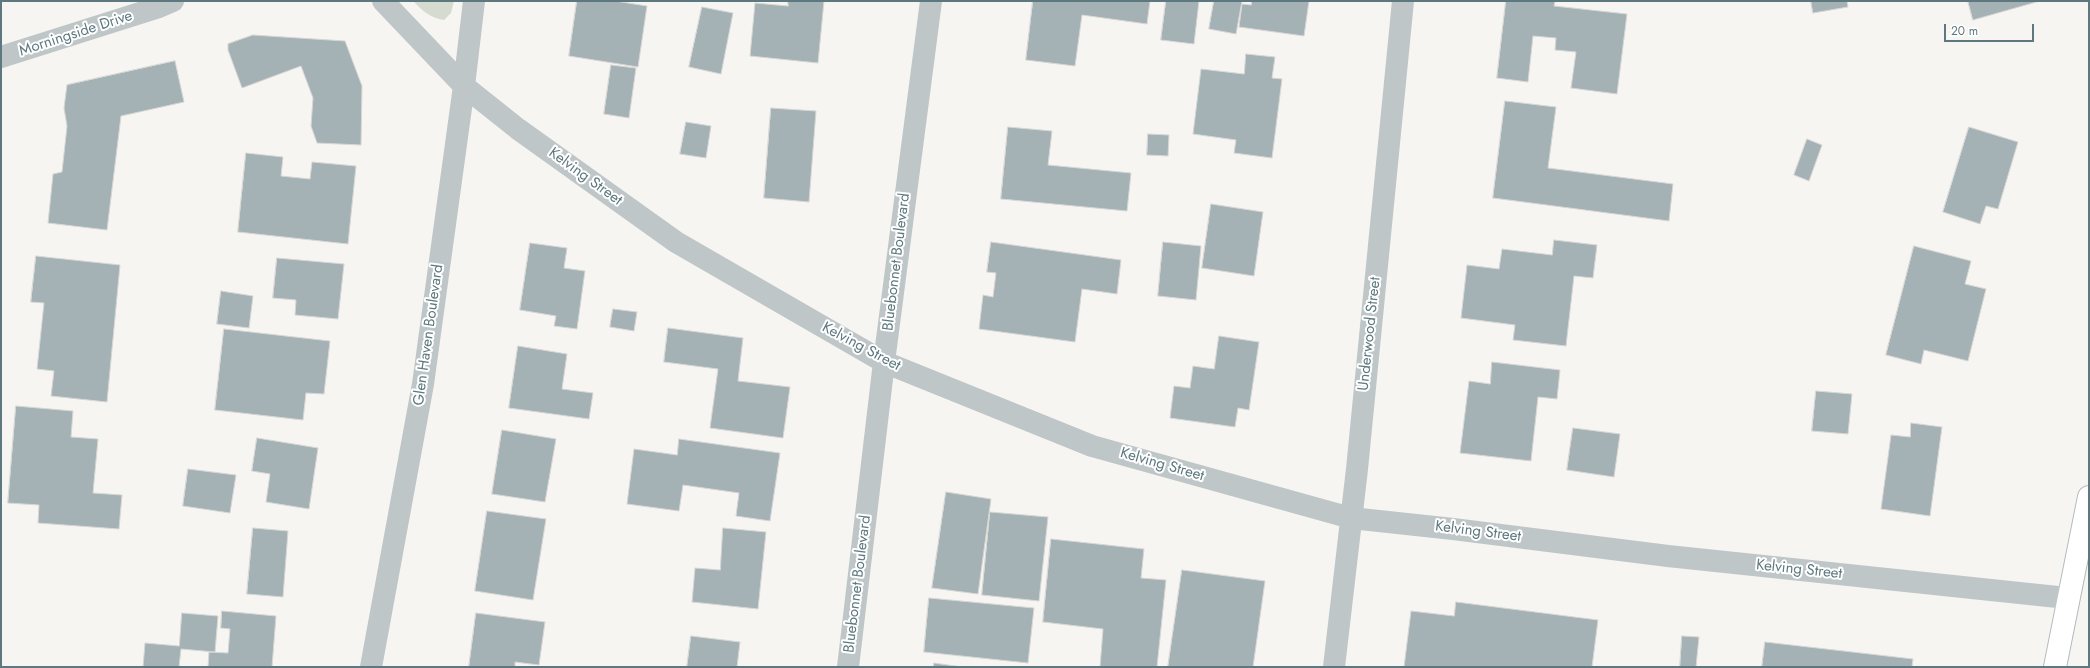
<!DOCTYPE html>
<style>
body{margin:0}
#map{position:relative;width:2090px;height:668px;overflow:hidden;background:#f6f5f1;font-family:Jost,sans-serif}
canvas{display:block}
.frame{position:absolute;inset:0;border:2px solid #5d787f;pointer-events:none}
.scale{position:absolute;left:1944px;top:24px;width:90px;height:18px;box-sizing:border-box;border:2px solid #5d787f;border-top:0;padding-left:5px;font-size:12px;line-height:14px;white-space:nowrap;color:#5d787f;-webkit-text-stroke:3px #fff;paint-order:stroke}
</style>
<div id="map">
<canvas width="2090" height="668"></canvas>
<div class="frame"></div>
<div class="scale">20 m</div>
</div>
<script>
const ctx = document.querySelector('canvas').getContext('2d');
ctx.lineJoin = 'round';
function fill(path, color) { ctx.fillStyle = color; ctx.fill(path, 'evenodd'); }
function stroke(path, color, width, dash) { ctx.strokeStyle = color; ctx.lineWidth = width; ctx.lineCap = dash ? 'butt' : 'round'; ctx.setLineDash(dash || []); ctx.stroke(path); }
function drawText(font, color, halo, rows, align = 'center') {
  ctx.font = font + ' Jost,sans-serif'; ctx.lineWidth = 4; ctx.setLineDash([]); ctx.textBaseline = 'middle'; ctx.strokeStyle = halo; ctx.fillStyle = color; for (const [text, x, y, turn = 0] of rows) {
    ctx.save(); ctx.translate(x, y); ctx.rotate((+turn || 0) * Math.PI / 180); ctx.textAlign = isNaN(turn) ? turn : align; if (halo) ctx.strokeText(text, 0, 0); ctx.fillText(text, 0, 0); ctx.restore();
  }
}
fill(new Path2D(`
 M413 1H454L451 13 444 20C430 18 423 11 413 1Z`), '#d6dbd0');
const building = new Path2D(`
 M577 1H615L647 6 638 67 569 56Z
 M788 1H824L818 63 750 56 755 3 788 6Z
 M1033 1H1150L1147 24 1082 15 1075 66 1026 60Z
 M1166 1H1199L1194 44 1161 40Z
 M1214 1H1242L1236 34 1209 29Z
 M1252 1H1309L1304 36 1239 27 1242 4 1251 5Z
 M1506 1H1555L1554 6 1627 14 1617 94 1571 88 1576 52 1555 50 1556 38 1533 36 1528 82 1497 78Z
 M1811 1H1847L1848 7 1813 13Z
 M1968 1H2040L1973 20Z
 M702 7 733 13 721 74 689 67Z
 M253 35 345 41 362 86 361 145 317 143 311 126 313 98 301 66 242 88 228 50V44Z
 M1246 54 1275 57 1272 78 1282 79 1272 158 1234 153 1236 140 1193 134 1201 69 1244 74Z
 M175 61 184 102 121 116 107 230 48 223 53 174 62 172 67 126 64 108 67 85Z
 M611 65 636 68 629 118 604 114Z
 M1505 101 1556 107 1548 168 1673 184 1669 221 1493 198Z
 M771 108 816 111 809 202 764 198Z
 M686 122 711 126 706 158 680 154Z
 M1008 127 1052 131 1048 165 1131 173 1127 211 1001 199Z
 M1969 127 2018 142 1998 209 1986 206 1980 224 1943 212Z
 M1148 134 1169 135 1168 156 1147 155Z
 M1807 139 1822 145 1809 181 1794 175Z
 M246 153 283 157 281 176 310 179 312 162 356 166 348 244 238 232Z
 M1211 204 1263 212 1254 276 1202 268Z
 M1554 240 1597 245 1593 278 1574 276 1566 346 1513 340 1515 325 1461 318 1467 265 1499 269 1502 249 1552 255Z
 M991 242 1121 260 1117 294 1082 289 1075 342 979 329 983 295 993 297 996 273 987 272Z
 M1163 242 1201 246 1196 300 1158 296Z
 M530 243 567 248 564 268 585 271 577 329 554 326 556 316 520 310Z
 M1914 246 1971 261 1965 284 1986 289 1968 361 1924 350 1921 364 1886 355Z
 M36 256 120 265 107 402 51 396 54 371 37 369 44 303 31 302Z
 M277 258 344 264 338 319 295 315 296 300 273 298Z
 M221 291 253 296 249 328 217 324Z
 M613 309 637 312 634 331 610 327Z
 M668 328 743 338 738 381 790 387 783 438 710 428 718 369 664 362Z
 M224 329 330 341 324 394 306 393 303 420 215 410Z
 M1219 336 1259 342 1249 410 1238 408 1235 427 1170 418 1174 386 1190 388 1193 366 1214 369Z
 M518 346 567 354 562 389 593 393 589 419 509 408Z
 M1492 362 1560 370 1557 399 1538 397 1531 461 1460 453 1469 381 1490 384Z
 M1816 391 1852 394 1848 434 1812 431Z
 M16 406 73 411 71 437 98 439 93 493 122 495 119 529 38 523 39 505 8 503Z
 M1911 423 1942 427 1930 516 1881 509 1891 435 1910 437Z
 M1573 428 1620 434 1614 477 1567 470Z
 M502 430 556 439 545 502 492 494Z
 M257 438 318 448 309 509 266 502 270 474 252 471Z
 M679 439 780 453 770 521 736 516 739 493 683 485 679 511 627 504 634 449 677 455Z
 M188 469 236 475 230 513 183 506Z
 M946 492 991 499 978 594 932 588Z
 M487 511 546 519 533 600 475 591Z
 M990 512 1048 517 1039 601 982 595Z
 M253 528 288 531 283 597 247 594Z
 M723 528 766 532 758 609 692 602 695 568 720 570Z
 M1051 539 1144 549 1141 578 1166 580 1157 667H1100L1103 629 1043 622Z
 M1182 570 1265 581 1253 667H1168Z
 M929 598 1034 608 1028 663 924 652Z
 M1456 602 1598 620 1592 667H1404L1411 611 1454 616Z
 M222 611 276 616 272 667H208L209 652 228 653 230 629 221 628Z
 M182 613 218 616 215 652 181 649 179 667H143L145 643 179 646Z
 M476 613 545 622 539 665 515 662V667H469Z
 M691 636 740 642 737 667H687Z
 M1682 636 1699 637 1696 667H1680Z
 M1765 642 1913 659 1912 667H1762Z
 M934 663 962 667H934Z`);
fill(building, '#a5b2b5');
stroke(building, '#d7d6d4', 1);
const secondary = new Path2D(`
 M2055 667 2089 497`);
stroke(secondary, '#b1babd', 24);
stroke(new Path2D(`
 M383 1 464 86 518 129 676 242 884 362 1092 446 1351 518 1453 529 1668 556 2067 598
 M1 57 159 7 173 1
 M371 667 423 384 464 86 474 1
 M848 667 884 362 931 1
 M1334 667 1357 469 1403 1`), '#bfc6c8', 22);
stroke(secondary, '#fff', 22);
drawText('15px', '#5d787f', '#fff', [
 ["Morningside Drive",76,34,-18],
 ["Kelving Street",585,177,36],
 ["Bluebonnet Boulevard",897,262,-83],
 ["Underwood Street",1370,334,-84],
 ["Glen Haven Boulevard",429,335,-82],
 ["Kelving Street",861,347,28],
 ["Kelving Street",1162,465,16],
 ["Kelving Street",1478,532,7],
 ["Kelving Street",1799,570,6],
 ["Bluebonnet Boulevard",858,584,-83]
]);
</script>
